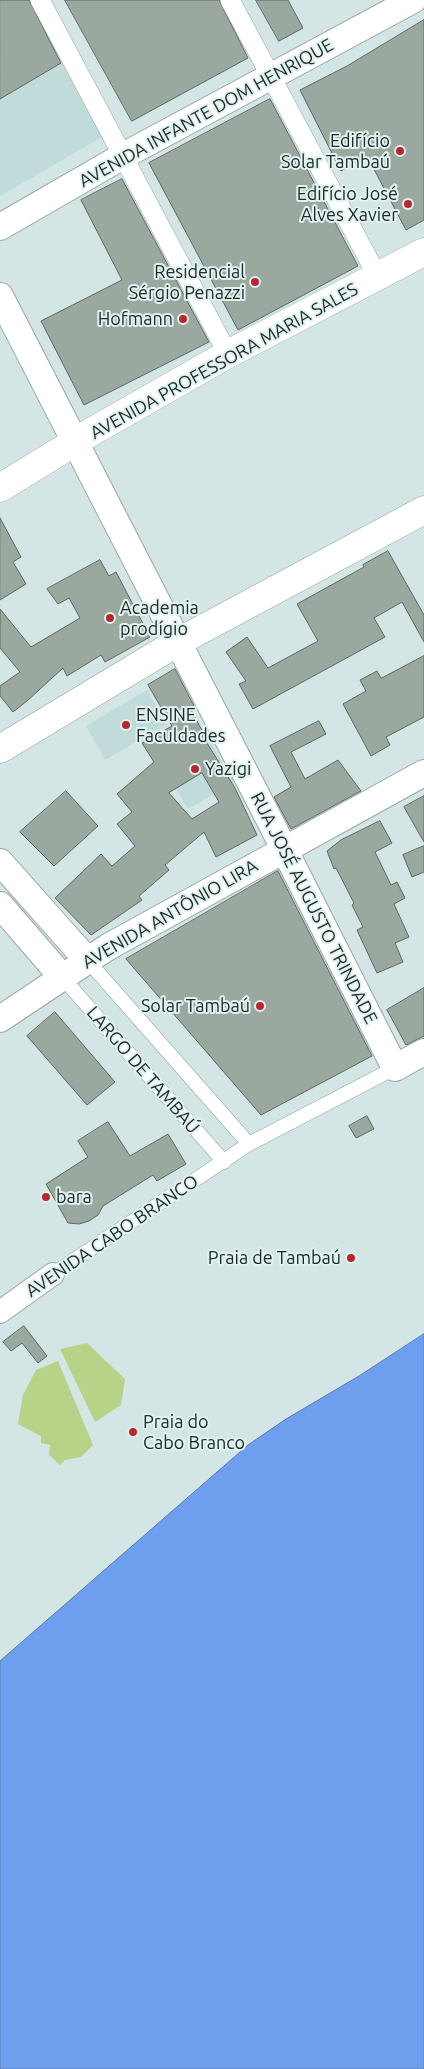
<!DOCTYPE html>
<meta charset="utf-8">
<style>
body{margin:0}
canvas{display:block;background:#d3e5e4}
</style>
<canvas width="424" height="2069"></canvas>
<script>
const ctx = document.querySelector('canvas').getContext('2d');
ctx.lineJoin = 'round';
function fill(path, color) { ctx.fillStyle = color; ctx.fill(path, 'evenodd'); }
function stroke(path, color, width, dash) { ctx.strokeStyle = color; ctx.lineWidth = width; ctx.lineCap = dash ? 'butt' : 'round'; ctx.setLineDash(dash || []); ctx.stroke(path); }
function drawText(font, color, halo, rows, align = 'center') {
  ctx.font = font + ' Ubuntu,sans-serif'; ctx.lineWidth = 4; ctx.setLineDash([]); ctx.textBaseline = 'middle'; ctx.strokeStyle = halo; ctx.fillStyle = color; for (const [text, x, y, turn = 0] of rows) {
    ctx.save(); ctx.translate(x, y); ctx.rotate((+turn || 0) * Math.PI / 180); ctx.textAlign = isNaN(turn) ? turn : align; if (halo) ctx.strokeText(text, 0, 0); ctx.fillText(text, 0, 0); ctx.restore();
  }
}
fill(new Path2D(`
 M64 61 107 134 0 196V99Z
 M147 690 167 724 105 760 86 726Z
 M208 738 234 782 188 809 162 764Z`), '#c0dbd9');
fill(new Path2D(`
 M87 1343 125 1379 121 1405 95 1422 60 1349Z
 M58 1361 93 1445 81 1457 65 1460 60 1465 49 1455 50 1445 41 1443V1436L18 1424 23 1395 36 1370Z`), '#b8d388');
const water = new Path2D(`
 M424 1334V2069H0V1661L248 1445 286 1419 359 1376Z`);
fill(water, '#6e9fef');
stroke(water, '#577cb4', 1);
const building = new Path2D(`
 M0 0H29L61 63 0 99Z
 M65 0H219L248 58 132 121Z
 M256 0H288L303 28 279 41Z
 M424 20V220L406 230 367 156 341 171 300 90 347 66Z
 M270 99 358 266 238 330 149 163Z
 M122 179 209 342 84 405 41 321 122 280 81 200Z
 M0 518 21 557 13 562 26 584 0 600Z
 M388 551 424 615V642L402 602 374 618 385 637 253 709 239 684 246 681 226 652 247 637 268 668 318 641 297 604 364 567 363 565Z
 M100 560 109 576 116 572 150 637 105 662 101 655 67 676 63 668 27 701 13 712 0 696V686L20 672 0 648V609L31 647 80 618 69 598 58 604 47 589Z
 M424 656V717L386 737 390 745 371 756 343 704 366 691 360 680 377 671 381 678Z
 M175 669 195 708 191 710 204 734 202 735 235 788 257 835 216 857 204 832 165 865 169 870 139 896 142 900 91 935 55 898 101 854 112 866 135 846 117 824 132 812 117 794 154 762 142 743 172 726 148 685ZM202 773 219 802 192 819 169 793Z
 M319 721 326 734 291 752 305 779 338 760 361 791 291 829 274 797 291 787 270 746Z
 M66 791 98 826 54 866 20 832Z
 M424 796V842L404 807Z
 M380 821 392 843 375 852 391 885 397 882 405 898 394 904 409 937 395 943 403 962 377 973 357 930 363 927 352 905 354 903 336 868 334 869 327 851 341 840Z
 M424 846V872L412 877 403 855Z
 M278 871 372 1056 261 1115 126 959Z
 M424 988V1036L406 1045 387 1010Z
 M55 1012 115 1082 87 1105 27 1036Z
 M367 1116 374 1129 356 1138 349 1126Z
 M108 1122 130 1156 168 1134 186 1164 157 1181 153 1175 103 1206 98 1215 89 1221 79 1224 68 1223 46 1184 88 1157 78 1141Z
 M24 1326 47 1356 38 1363 22 1343 11 1351 3 1342Z`);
fill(building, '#9ba8a0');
stroke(building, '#5d6962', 1);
const pedestrian = new Path2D(`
 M88 961 249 1144
 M63 978 224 1162
 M53 1274 249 1144 395 1068`);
const minor = new Path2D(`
 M40 0 228 354
 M230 0 378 277`);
const tertiary = new Path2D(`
 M0 1312 53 1274`);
const secondary = new Path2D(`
 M0 227 123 156 413 0
 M0 296 271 823 395 1068 424 1052
 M0 862 88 961
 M0 905 63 978
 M0 1019 108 947 424 773`);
const primary = new Path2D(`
 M0 488 93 431 228 354 424 252
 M0 749 178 642 424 510`);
stroke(pedestrian, '#97a7a6', 15);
stroke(minor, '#97a7a6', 20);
stroke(tertiary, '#97a7a6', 24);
stroke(secondary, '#97a7a6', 28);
stroke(primary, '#97a7a6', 29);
stroke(pedestrian, '#fff', 14);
stroke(minor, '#fff', 19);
stroke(tertiary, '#fff', 22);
stroke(secondary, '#fff', 26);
stroke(primary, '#fff', 28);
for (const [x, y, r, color] of [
 [400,151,5,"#b82730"],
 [408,204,5,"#b82730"],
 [255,282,5,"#b82730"],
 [183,319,5,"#b82730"],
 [110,618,5,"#b82730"],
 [126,725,5,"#b82730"],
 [195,769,5,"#b82730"],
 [260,1006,5,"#b82730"],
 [46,1197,5,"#b82730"],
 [351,1258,5,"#b82730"],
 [133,1432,5,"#b82730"]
]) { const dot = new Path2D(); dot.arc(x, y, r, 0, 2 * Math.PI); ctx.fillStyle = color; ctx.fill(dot); stroke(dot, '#e0f3f1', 2); }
drawText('18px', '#222929', '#e0f3f1', [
 ["AVENIDA INFANTE DOM HENRIQUE",206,113,-29],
 ["AVENIDA PROFESSORA MARIA SALES",224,361,-29],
 ["RUA JOSÉ AUGUSTO TRINDADE",314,908,63],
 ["AVENIDA ANTÔNIO LIRA",170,914,-30],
 ["LARGO DE TAMBAÚ",143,1070,49],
 ["AVENIDA CABO BRANCO",112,1236,-34]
]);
drawText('18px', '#222929', '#e0f3f1', [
 ["Edifício",390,141],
 ["Solar Tambaú",390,162],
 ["Edifício José",398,194],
 ["Alves Xavier",398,215],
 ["Residencial",245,272],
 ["Sérgio Penazzi",245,293],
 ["Hofmann",173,319],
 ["Academia",120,608,"left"],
 ["prodígio",120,629,"left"],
 ["ENSINE",136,715,"left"],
 ["Faculdades",136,736,"left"],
 ["Yazigi",205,769,"left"],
 ["Solar Tambaú",250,1006],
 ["bara",56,1197,"left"],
 ["Praia de Tambaú",341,1258],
 ["Praia do",143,1422,"left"],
 ["Cabo Branco",143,1443,"left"]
], 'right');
</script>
